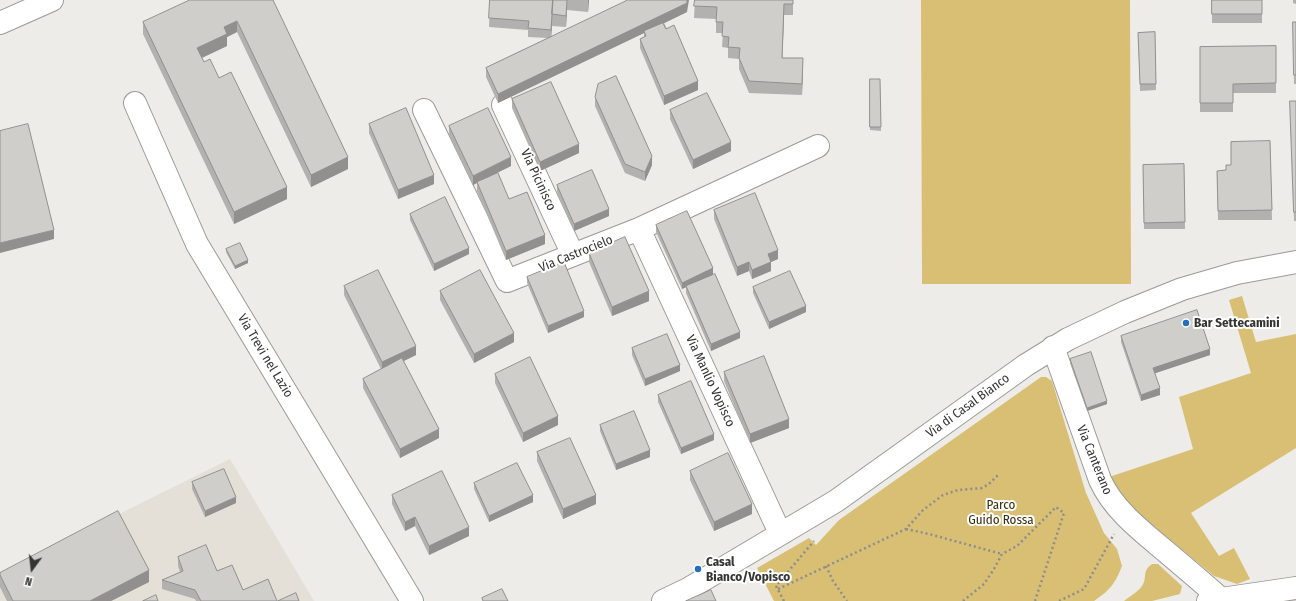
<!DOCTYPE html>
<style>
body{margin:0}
#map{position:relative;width:1296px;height:601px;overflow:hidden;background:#edece9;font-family:"Fira Sans Condensed",sans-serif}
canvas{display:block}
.north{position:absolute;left:12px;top:549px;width:40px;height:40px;-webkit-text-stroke:3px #fff;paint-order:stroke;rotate:195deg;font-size:11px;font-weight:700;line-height:16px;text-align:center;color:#343433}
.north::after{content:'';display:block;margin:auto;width:14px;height:18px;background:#343433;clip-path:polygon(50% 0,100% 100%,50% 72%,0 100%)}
</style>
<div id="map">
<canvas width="1296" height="601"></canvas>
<div class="north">N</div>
</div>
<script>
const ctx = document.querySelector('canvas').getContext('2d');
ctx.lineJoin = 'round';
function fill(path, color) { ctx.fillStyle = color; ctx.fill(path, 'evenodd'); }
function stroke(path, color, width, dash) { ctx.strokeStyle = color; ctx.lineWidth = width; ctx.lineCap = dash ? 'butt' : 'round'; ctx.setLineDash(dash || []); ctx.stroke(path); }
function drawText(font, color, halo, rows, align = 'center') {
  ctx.font = font + ' "Fira Sans Condensed",sans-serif'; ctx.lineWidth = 4; ctx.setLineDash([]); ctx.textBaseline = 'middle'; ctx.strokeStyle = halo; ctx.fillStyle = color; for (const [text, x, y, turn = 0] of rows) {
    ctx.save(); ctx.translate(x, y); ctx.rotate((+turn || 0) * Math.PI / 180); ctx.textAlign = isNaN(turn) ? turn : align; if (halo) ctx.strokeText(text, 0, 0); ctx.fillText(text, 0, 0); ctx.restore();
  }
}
fill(new Path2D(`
 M230 459 314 601H0V573Z`), '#e4e0d7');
fill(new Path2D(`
 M921 0H1130L1131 284H922Z
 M1242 296 1256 342 1296 334V448L1191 513 1219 556 1234 548 1250 579 1237 584 1214 576 1134 510 1109 477 1193 449 1179 397 1251 373 1229 300Z
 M1041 377H1046L1052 381 1086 493 1104 533 1117 549 1122 566C1115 584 1110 590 1094 601H774L757 568 809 538 816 545 839 520Z
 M1152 564H1158L1182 586 1180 594 1152 601H1124C1129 597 1138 592 1142 586 1148 577 1141 572 1152 564Z`), '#d9bf74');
const minor = new Path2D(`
 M135 103 197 244 412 601
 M503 105 573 255
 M424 110 507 281 639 229 818 146
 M639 229 780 533
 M1053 347 1100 480C1113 509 1140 530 1164 550 1183 566 1202 582 1221 599
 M663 601 688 589 836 501 1026 365 1068 339 1125 312 1182 289 1237 273 1296 262
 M1208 601 1296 588`);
const major = new Path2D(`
 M0 23 52 0`);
stroke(minor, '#9b9a97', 24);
stroke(major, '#9b9a97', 24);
stroke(new Path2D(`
 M906 529 929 534 1002 554
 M826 566 833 581 847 601
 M778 589 906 529 923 510 943 495 958 490 982 488 989 484 999 474
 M784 601 776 586 814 541
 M963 601 984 584 994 569 1002 554 1017 546 1056 507 1064 513 1035 601
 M1059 601 1084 589 1114 534`), '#8e8d8b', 2.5, [2, 3]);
stroke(minor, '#fff', 22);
stroke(major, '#fff', 22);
fill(new Path2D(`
 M273 0 348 169 311 187 237 32 227 37V46L202 58 204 62 219 78 287 199 234 224 143 34V22Z
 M490 0H589L588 12 567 10 566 27 552 26 551 37 687 12 664 23 698 90 664 105 640 48V39L644 37V33L498 103 486 77V68L548 38 528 37V30L489 27Z
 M695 0H793V15H784L782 58 803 70 802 95 749 93 739 69V59L728 58V48L722 47 723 33H716V19L694 18Z
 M1212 0H1262V23H1212Z
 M1293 0H1296V4L1293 3Z
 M1293 22H1296V84H1294Z
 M1155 32 1156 90 1140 91 1138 33Z
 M1276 46V93H1233V112H1200V47Z
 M870 79H880L881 131 870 130Z
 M595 97 652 165 645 181 625 173 595 106Z
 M512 99 579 153 540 171 512 108Z
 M1290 101H1296V221H1294Z
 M670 110 731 151 693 169 670 119Z
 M369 124 434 184 398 199 369 133Z
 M449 126 511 166 490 176 545 244 506 260 477 191V183L473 185 449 135Z
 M1270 141 1272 220H1218L1217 171 1226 170 1231 165Z
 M1184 164 1185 229H1144L1143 165Z
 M557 185 609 216 574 231 557 192Z
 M714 210 778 259 771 262V271L752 279 749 271 737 276 714 219Z
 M410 214 469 254 434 271 410 220Z
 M656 225 713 275 740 338 711 351 686 293V287L682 289 656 232Z
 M226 249 248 263 235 269 226 252Z
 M589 253 649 301 612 316 589 262Z
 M527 277 584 317 548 333 527 283Z
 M344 286 416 355 403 361 439 438 400 458 363 388V379L381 369 344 295Z
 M753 287 806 312 769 329 753 293Z
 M440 291 514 342 474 363 440 300Z
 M1121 336 1210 355 1155 373 1160 395 1141 401 1121 342Z
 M632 348 680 371 645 386 632 355Z
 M1070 359 1107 404 1087 411 1070 363Z
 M724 372 789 428 750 443 724 381Z
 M495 374 558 425 523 442 495 383Z
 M658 395 714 440 681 454 658 402Z
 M600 425 650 457 616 470 600 431Z
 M537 452 596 504 563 519 537 461Z
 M690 471 752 514 714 531 690 480Z
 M192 482 236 503 205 517 192 489Z
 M474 483 533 502 489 522 474 489Z
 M392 495 469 536 429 555 415 526 405 531 392 504Z
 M178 557 217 571 243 590 277 601H196L195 599 162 589V580L180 572 178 566Z
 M0 573 149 582 111 601H7L0 587Z`), '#b2b1af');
fill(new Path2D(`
 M567 0V10L566 27V16Z
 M588 0H589L588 12Z
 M687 0H689L687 12 644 33V31V33L498 103V94Z
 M784 4V15L782 69V58Z
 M552 19V26L551 39V30Z
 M237 21V32L227 37V46L197 60V48L224 27Z
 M803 58V70L802 95V84Z
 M698 81V90L664 105V96Z
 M731 142V151L693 169V160Z
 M579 144V153L540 171V162Z
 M652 156V165L645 181V172Z
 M348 157V169L311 187V175Z
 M511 157V166L473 185V176Z
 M434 175V184L398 199V190Z
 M287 187V199L234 224V212Z
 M609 209V216L574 231V224Z
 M54 230V239L0 253V243Z
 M545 235V244L506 260V251Z
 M469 248V254L434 271V264Z
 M778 250V259L771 262V271L752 279V270L768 254Z
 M248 260V263L235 269V266Z
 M749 262V271L737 276V267Z
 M713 268V275L682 289V283Z
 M649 291V301L612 316V307Z
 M806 306V312L769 329V322Z
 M584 311V317L548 333V326Z
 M740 332V338L711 351V344Z
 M514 333V342L474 363V354Z
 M416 346V355L382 372V362Z
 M1210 349V355L1153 374V368Z
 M680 365V371L645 386V379Z
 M1160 388V395L1141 401V395Z
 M1107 401V404L1087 411V408Z
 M558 416V425L523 442V433Z
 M789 419V428L750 443V434Z
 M439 429V438L400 458V449Z
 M714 434V440L681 454V448Z
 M650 450V457L616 470V464Z
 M533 495V502L489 522V516Z
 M596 495V504L563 519V509Z
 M236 497V503L205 517V511Z
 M752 504V514L714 531V522Z
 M415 517V526L405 531V522Z
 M469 527V536L429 555V546Z
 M149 570V582L111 601H90Z`), '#91908e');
const building = new Path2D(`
 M190 0H273L348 157 311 175 237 21 224 27 227 34 197 48 204 62 210 59 219 78 231 72 287 187 234 212 143 22Z
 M490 0H553L551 30 528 28 529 21 489 18Z
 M553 0H567L566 16 552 14Z
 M628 0H687V3L498 94 486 68Z
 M695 0H793V4H784L782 58H803L802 84 749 81 739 58 740 48 728 47 729 37 722 36 723 22H716L717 7 694 6Z
 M1212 0H1262V14H1212Z
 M1293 22H1296V75H1294Z
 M663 23 666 29 674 25 698 81 664 96 640 39 646 36 644 31Z
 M1155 32 1156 84H1140L1138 33Z
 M1276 46V83L1233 84V103H1200V47Z
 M616 76 652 156 645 172 625 164 595 97 598 84Z
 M870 79H880L881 127H870Z
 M551 82 579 144 540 162 512 99Z
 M707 93 731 142 693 160 670 110Z
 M1290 101H1296V212H1294Z
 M406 108 434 175 398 190 369 124Z
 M488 108 511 157 473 176 449 126Z
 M28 124 54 230 0 243V131Z
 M1270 141 1272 210 1218 211 1217 171 1226 170V165H1231V142Z
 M1184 164 1185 222 1144 223 1143 165Z
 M592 170 609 209 574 224 557 185Z
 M498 173 509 199 527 192 545 235 506 251 477 182Z
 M755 193 778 250 768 254 771 262 752 270 749 262 737 267 714 210Z
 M445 197 469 248 434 264 410 214Z
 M687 211 713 268 682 283 656 225Z
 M625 237 649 291 612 307 589 253Z
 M240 243 248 260 235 266 226 249Z
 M564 262 584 311 548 326 527 277Z
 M378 270 416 346 382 362 344 286Z
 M480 270 514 333 474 354 440 291Z
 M790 271 806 306 769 322 753 287Z
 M715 274 740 332 711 344 686 286Z
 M1197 310 1210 349 1153 368 1160 388 1141 395 1121 336Z
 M667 334 680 365 645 379 632 348Z
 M1091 352 1107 401 1087 408 1070 359Z
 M764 356 789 419 750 434 724 372Z
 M530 357 558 416 523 433 495 374Z
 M402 358 439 429 400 449 363 379Z
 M691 381 714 434 681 448 658 395Z
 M634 411 650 450 616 464 600 425Z
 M570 438 596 495 563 509 537 452Z
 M728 453 752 504 714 522 690 471Z
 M517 463 533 495 489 516 474 483Z
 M224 469 236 497 205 511 192 482Z
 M442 471 469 527 429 546 415 517 405 522 392 495Z
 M118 511 149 570 90 601H13L0 575V573Z
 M206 545 217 571 232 565 243 590 268 579 277 601H201L195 590 162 580 183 571 178 557Z
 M502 589 508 601H483L482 598Z
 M711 590 716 601H686Z
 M296 593 299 601H278Z
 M156 595 158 601H143Z`);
fill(building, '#cfcecb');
stroke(building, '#91908e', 1);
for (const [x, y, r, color] of [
 [1186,323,4,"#266ebe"],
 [698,569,4,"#266ebe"]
]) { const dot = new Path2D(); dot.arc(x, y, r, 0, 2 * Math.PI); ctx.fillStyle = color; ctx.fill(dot); stroke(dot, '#fff', 1.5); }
drawText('13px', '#343433', '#fff', [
 ["Via Picinisco",538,180,65],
 ["Via Castrocielo",576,254,-22],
 ["Via Trevi nel Lazio",265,356,59],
 ["Via Manlio Vopisco",710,381,65],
 ["Via di Casal Bianco",968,406,-36],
 ["Via Canterano",1094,460,68]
]);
drawText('bold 13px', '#343433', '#fff', [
 ["Bar Settecamini",1194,323],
 ["Casal",706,562],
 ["Bianco/Vopisco",706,577]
], 'left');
drawText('13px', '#382e0b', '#fff', [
 ["Parco",1001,505],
 ["Guido Rossa",1001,520]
]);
</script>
